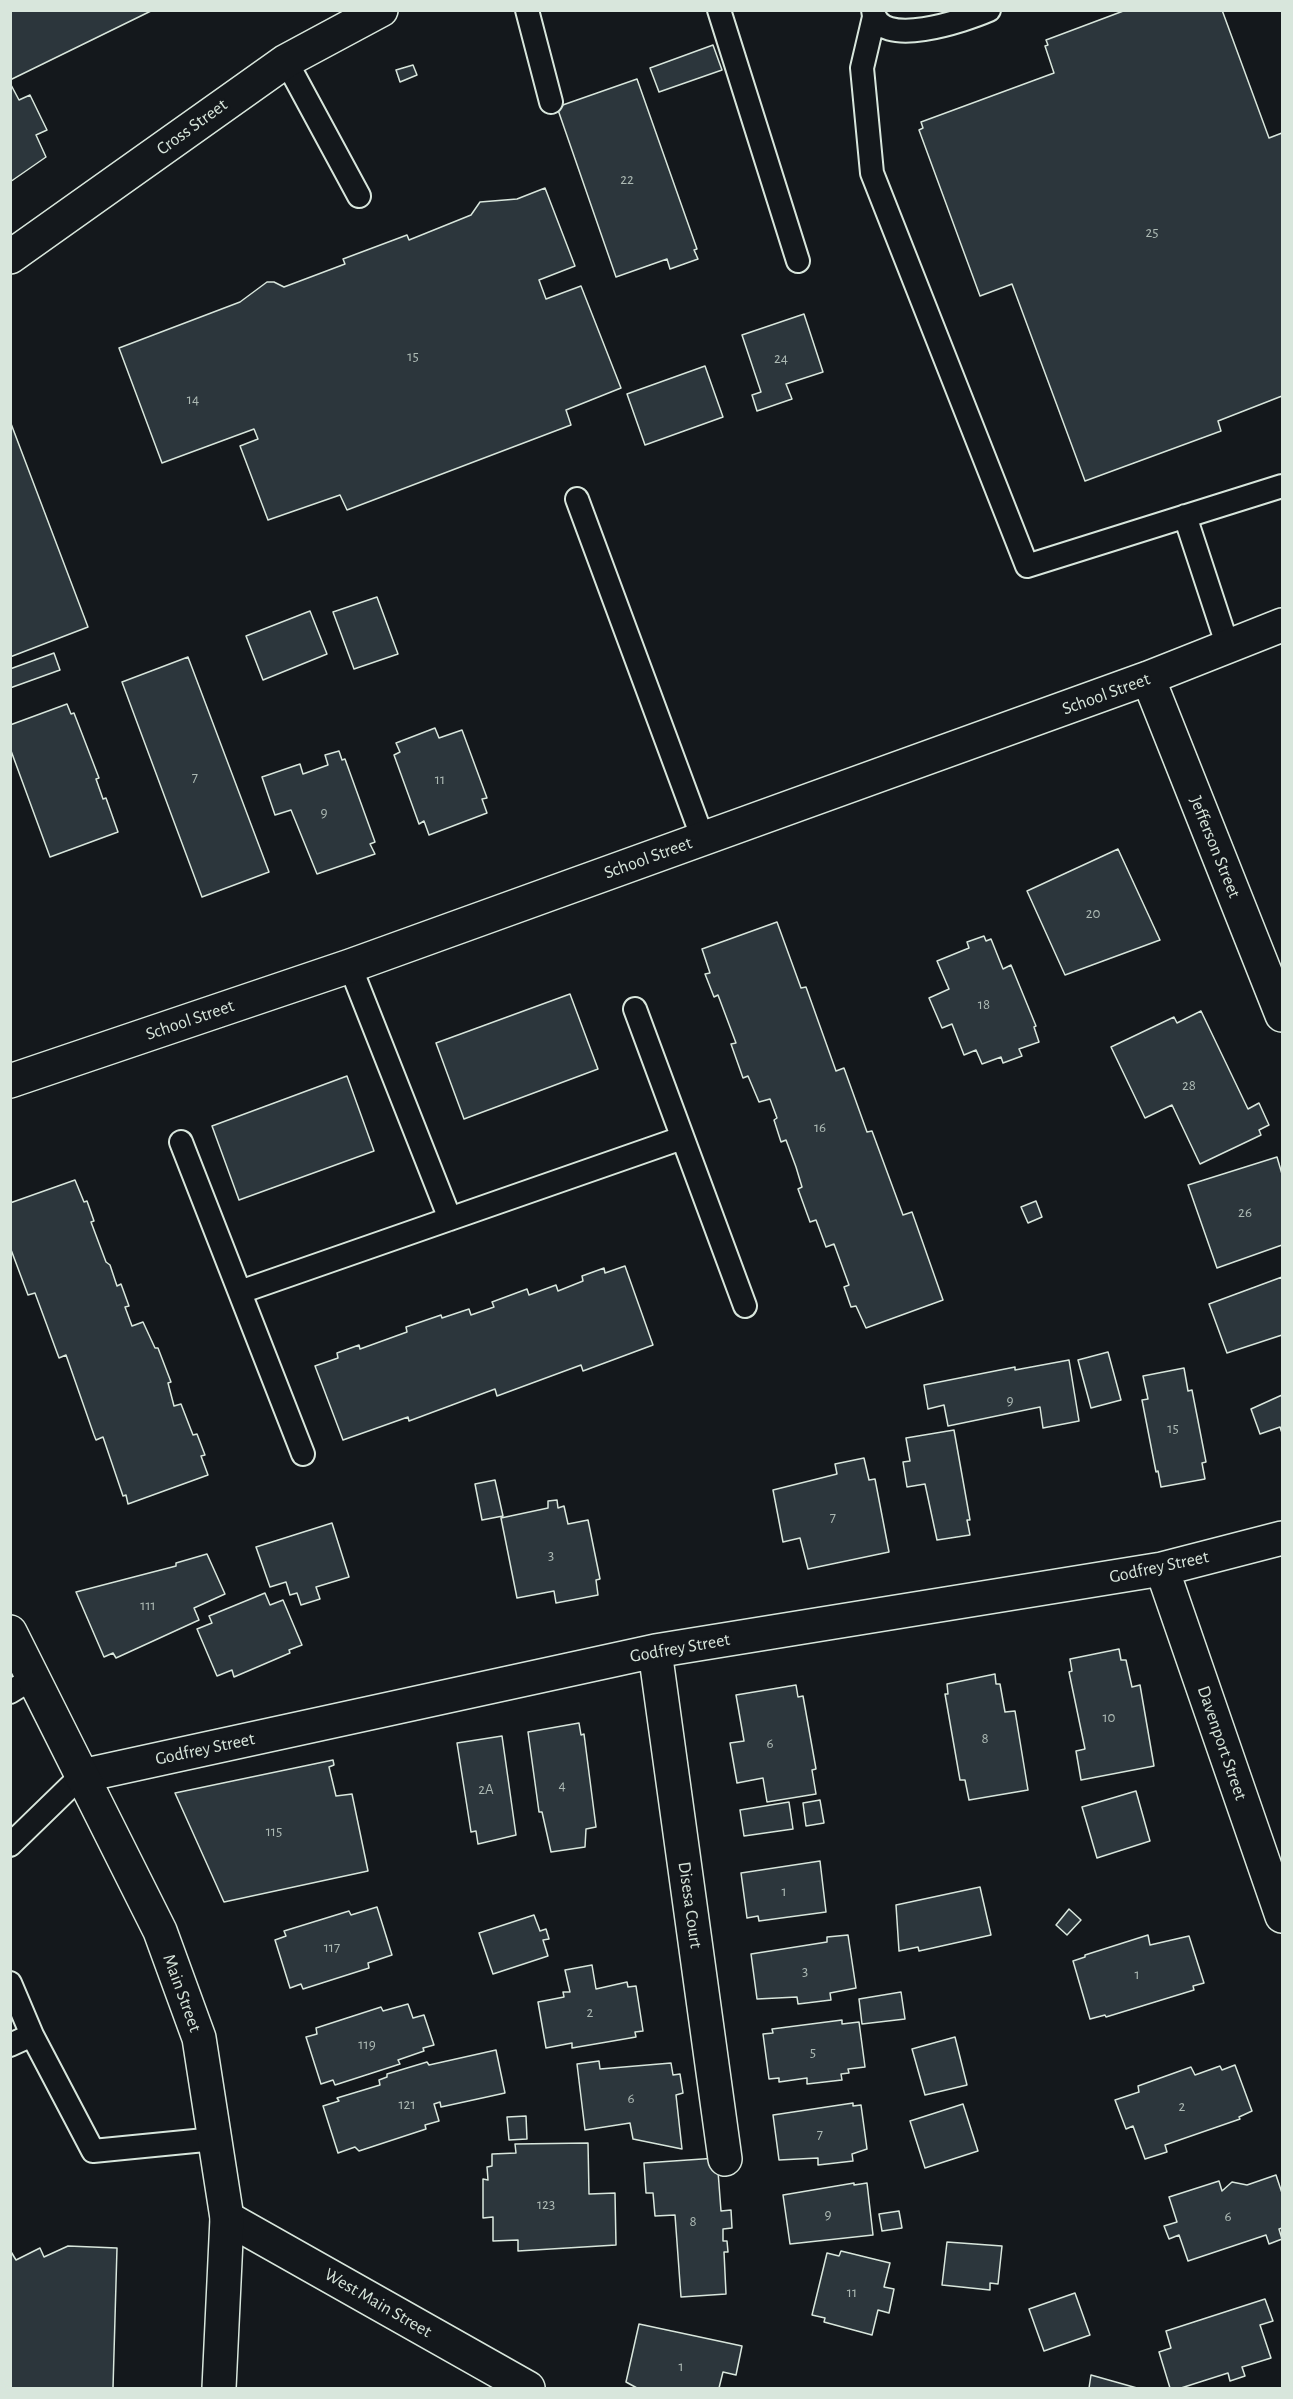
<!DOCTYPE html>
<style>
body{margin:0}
#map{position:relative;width:1293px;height:2399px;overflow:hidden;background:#14181c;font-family:"Alegreya Sans",sans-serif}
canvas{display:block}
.frame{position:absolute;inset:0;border:12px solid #d8e6dc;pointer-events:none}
</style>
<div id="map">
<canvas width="1293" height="2399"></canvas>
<div class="frame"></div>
</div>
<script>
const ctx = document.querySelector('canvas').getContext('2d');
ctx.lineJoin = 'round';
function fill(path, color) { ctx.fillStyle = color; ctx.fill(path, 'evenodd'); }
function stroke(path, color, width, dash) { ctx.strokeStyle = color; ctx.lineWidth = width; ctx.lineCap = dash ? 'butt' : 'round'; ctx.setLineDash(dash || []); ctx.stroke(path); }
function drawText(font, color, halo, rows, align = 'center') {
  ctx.font = font + ' "Alegreya Sans",sans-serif'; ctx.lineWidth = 4.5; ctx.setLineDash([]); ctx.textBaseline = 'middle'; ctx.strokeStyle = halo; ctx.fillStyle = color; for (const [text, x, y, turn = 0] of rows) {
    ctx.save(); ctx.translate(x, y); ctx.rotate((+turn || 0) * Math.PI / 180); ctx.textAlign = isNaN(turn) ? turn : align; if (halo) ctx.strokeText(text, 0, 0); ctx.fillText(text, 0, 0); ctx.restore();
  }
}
const building = new Path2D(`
 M10 10H153L10 80Z
 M1126 10H1222L1269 138 1282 133V396L1218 421 1221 431 1085 481 1012 284 980 296 919 130 923 128 921 122 1054 73 1045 46 1048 45 1046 40Z
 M713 45 722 70 659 92 650 68Z
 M413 65 417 75 400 82 396 70Z
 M637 79 697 249 694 250 698 259 670 269 667 259 616 277 557 107Z
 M10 83 19 100 30 95 47 130 36 135 46 157 10 182Z
 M545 188 575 266 539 280 546 299 581 286 621 388 566 410 571 425 347 510 340 495 268 520 240 446 258 439 254 429 162 463 119 348 240 302 267 282H274L284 287 345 264 343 259 407 235 409 240 471 215 480 202 517 199Z
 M804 314 823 372 786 384 792 399 757 411 752 395 761 392 742 335Z
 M705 366 723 417 645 445 627 394Z
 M10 421 88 627 10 657Z
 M377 597 398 654 354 669 333 612Z
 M310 611 327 654 263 680 246 636Z
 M54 653 60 670 10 688V669Z
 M188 657 269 872 202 897 122 682Z
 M67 704 71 714 74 713 99 778 96 779 103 799 106 798 118 832 50 857 10 748V725Z
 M435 728 439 738 462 730 487 798 482 799 487 813 429 835 424 821 419 824 394 755 400 752 396 743Z
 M339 751 342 760 345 759 375 842 370 844 375 854 317 874 291 810 275 815 262 777 300 764 303 774 328 765 325 755Z
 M1118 849 1160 940 1065 975 1027 891Z
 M777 922 801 988 806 987 836 1071 844 1068 867 1132 872 1131 903 1215 912 1212 943 1300 866 1328 856 1306 851 1307 844 1287 849 1285 834 1244 826 1247 816 1220 810 1222 798 1189 802 1187 796 1167 786 1140 781 1142 774 1120 777 1118 770 1099 759 1102 748 1076 743 1078 731 1044 736 1043 718 995 714 997 705 974 710 973 702 949Z
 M984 936 986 941 991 939 1003 969 1011 965 1036 1026 1034 1027 1039 1042 1019 1049 1022 1056 1003 1063 1001 1057 982 1064 976 1050 964 1055 952 1024 942 1028 929 998 949 989 937 961 969 948 967 942Z
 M570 994 598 1069 464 1119 436 1043Z
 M1201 1011 1248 1109 1259 1103 1269 1125 1259 1130 1261 1135 1200 1164 1172 1105 1145 1118 1111 1047 1174 1017 1177 1023Z
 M347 1076 374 1151 239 1200 212 1126Z
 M1277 1157 1282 1174V1245L1217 1268 1188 1185Z
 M75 1180 84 1202 87 1201 94 1221 91 1222 106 1262 110 1265 117 1286 121 1284 129 1306 125 1307 132 1326 143 1322 155 1348H158L171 1382 168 1383 174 1406 181 1404 193 1435 197 1434 205 1455 201 1456 208 1475 128 1504 126 1495 123 1496 103 1437 96 1440 94 1435 66 1355 59 1358 35 1293 28 1295 10 1247V1203Z
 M1036 1201 1042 1217 1028 1223 1021 1207Z
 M625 1266 653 1345 583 1371 581 1365 497 1396 495 1389 409 1421 408 1417 343 1440 315 1366 338 1358 337 1353 359 1345 360 1349 407 1332 406 1327 441 1315 442 1318 469 1309 471 1315 494 1307 492 1302 527 1289 529 1295 556 1285 558 1291 583 1281 582 1276 604 1268 605 1273Z
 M1282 1277V1335L1227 1353 1209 1304Z
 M1108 1352 1121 1400 1091 1408 1078 1360Z
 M1069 1360 1079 1421 1043 1428 1040 1407 948 1426 944 1405 928 1409 924 1385 1015 1367V1370Z
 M1184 1368 1188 1391 1192 1390 1206 1462 1202 1463 1205 1479 1161 1487 1158 1471 1156 1472 1142 1400 1148 1399 1143 1376Z
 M1282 1395V1433L1280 1427 1260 1434 1251 1409Z
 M954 1430 970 1520H967L970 1535 937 1540 925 1484 907 1487 903 1462 910 1461 906 1438Z
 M864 1458 869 1480 875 1479 889 1552 808 1569 800 1538 783 1542 773 1490 837 1474 835 1464Z
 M495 1480 503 1516 482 1520 475 1484Z
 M557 1500 558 1508 564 1506 568 1524 588 1520 600 1579 596 1580 598 1595 556 1603 554 1591 517 1598 501 1518 548 1508V1501Z
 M332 1523 349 1577 316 1587 320 1599 301 1605 297 1593 290 1595 286 1582 270 1587 256 1547Z
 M207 1554 225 1594 194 1608 199 1620 116 1658 113 1653 104 1657 76 1592 176 1566V1563Z
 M265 1593 270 1605 283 1600 302 1645 289 1650 290 1653 234 1677 232 1670 217 1676 197 1629 212 1623 209 1616Z
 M1119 1649 1121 1660H1126L1132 1687 1140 1685 1154 1766 1081 1780 1076 1751 1085 1749 1069 1672 1072 1671 1070 1659Z
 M995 1674 996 1684H1000L1005 1712 1015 1711 1028 1790 969 1800 965 1780H960L945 1694H948L947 1684Z
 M796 1685 798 1697 803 1696 816 1769 812 1770 816 1794 767 1802 763 1778 737 1783 730 1743 744 1741 736 1695Z
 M579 1723 581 1735 584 1734 596 1827 586 1829 585 1847 551 1852 542 1812H539L528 1732Z
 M502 1736 516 1835 478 1844 476 1831 471 1832 457 1743Z
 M333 1760 334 1765 329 1767 336 1796 352 1794 368 1871 224 1902 175 1793Z
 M1136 1791 1150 1841 1097 1858 1082 1807Z
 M820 1800 824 1823 806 1826 803 1803Z
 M789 1802 793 1829 744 1836 740 1810Z
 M820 1861 826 1912 759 1921 758 1916 747 1918 741 1873Z
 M980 1887 991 1935 919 1951 918 1947 899 1951 896 1905Z
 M377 1907 392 1955 368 1963 369 1968 303 1989 301 1984 290 1988 275 1940 286 1936 284 1931 349 1911 351 1915Z
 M1069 1909 1081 1920 1067 1935 1056 1925Z
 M534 1915 540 1931 546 1929 549 1939 543 1940 548 1956 493 1974 479 1933Z
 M848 1935 856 1988 830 1993 831 2000 798 2004 797 1997 757 1999 751 1954 827 1942V1937Z
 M1148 1935 1150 1945 1189 1936 1204 1983 1193 1986 1194 1990 1106 2017 1105 2015 1090 2019 1073 1961 1085 1957V1955Z
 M592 1965 596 1989 627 1982 628 1987 636 1986 643 2031 635 2032 636 2037 572 2048V2043L546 2048 538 2002 564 1997 563 1992H570L565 1970Z
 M901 1992 905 2019 862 2024 859 1999Z
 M408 2004 413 2018 424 2015 434 2045 423 2048 424 2051 398 2060 400 2064 335 2085 333 2080 321 2084 306 2037 317 2034 316 2028 381 2007 383 2011Z
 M842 2020V2024L859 2022 865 2067 848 2069 849 2073 841 2074 842 2080 807 2084V2078L779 2082V2078L769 2079 763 2034 773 2033 772 2029Z
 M955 2037 967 2085 925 2095 912 2049Z
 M496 2050 505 2093 441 2107 440 2102 434 2104 439 2121 425 2125 426 2129 359 2151 355 2147 338 2153 323 2106 339 2101 337 2098 380 2085 379 2080 387 2077V2074L427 2062 429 2065Z
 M599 2061 600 2069 671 2063 673 2075 680 2074 683 2093 676 2095 682 2149 633 2139 630 2123 585 2130 577 2064Z
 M1235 2065 1252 2111 1239 2117 1240 2119 1165 2145 1167 2152 1145 2159 1133 2126 1126 2129 1115 2100 1139 2092 1138 2086 1191 2067 1195 2075 1220 2066 1222 2070Z
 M853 2103V2106L861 2105 867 2149 852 2154 853 2161 818 2165V2158L779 2160 773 2115Z
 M963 2104 978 2151 925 2168 910 2121Z
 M526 2116 527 2139 509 2140 507 2117Z
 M588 2143 589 2194 615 2193 616 2245 518 2251V2240L493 2241V2217L483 2218V2179L488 2180 487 2167 492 2166V2154L516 2153 515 2144Z
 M717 2158 721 2211 731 2210 732 2228 723 2229V2241H727L728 2252H724L726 2294 681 2297 675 2215 655 2216 653 2193H646L644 2163Z
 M1276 2175 1282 2193V2228L1279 2229 1282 2239 1269 2244 1266 2235 1188 2261 1179 2235 1169 2239 1164 2226 1177 2222 1169 2197 1219 2181 1222 2191 1232 2182 1247 2185Z
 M854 2183V2185L867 2183 873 2235 790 2244 783 2195Z
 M899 2211 902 2228 882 2231 879 2214Z
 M947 2242 1002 2246 998 2284 990 2283V2290L942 2285Z
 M68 2246 117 2248 113 2388H10V2250L16 2260 40 2248 44 2257Z
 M841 2251 890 2263 884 2287 894 2289 889 2313 878 2310 872 2335 824 2322 825 2318 812 2315 827 2253 839 2256Z
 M1075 2293 1090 2335 1044 2351 1029 2309Z
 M1265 2299 1273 2321 1260 2325 1271 2358 1242 2367 1245 2376 1230 2381 1228 2373 1181 2388H1170L1159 2352 1171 2348 1166 2331Z
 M639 2324 742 2346 736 2375 723 2372 719 2388H637L626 2382Z
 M1091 2375 1137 2388H1089Z`);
fill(building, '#2c363c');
stroke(building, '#d8e6dc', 1.5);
const lane = new Path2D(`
 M527 10 551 102
 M719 10 798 261
 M873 10C877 51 966 20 989 10
 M874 17 862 68 872 173 1027 566 1282 486
 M286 61 359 196
 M577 499 703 839
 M1185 516 1228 647
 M350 966 450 1219
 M635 1009 745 1306
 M181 1142 303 1454
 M240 1292 682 1138
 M10 1692 33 1678
 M10 1845 81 1776
 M10 1983 32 2035
 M10 2045 32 2035 93 2151 215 2139`);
const street = new Path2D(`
 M1148 678 1282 1015
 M10 1081 350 966 1148 678 1282 625
 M1162 1569 1282 1916
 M655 1651 725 2159
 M81 1776 655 1651 1162 1569 1282 1538
 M227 2218 528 2388`);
const primary = new Path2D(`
 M10 257 286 61 381 10
 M10 1632 160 1931 199 2038 227 2218 219 2388`);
stroke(lane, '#d8e6dc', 26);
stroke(street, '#d8e6dc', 36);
stroke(primary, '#d8e6dc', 36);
stroke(lane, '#14181c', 22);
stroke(street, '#14181c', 33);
stroke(primary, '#14181c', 33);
drawText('15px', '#adbab4', null, [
 ["22",627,179],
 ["25",1152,232],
 ["15",413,356],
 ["24",781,358],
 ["14",193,399],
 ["7",195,777],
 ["11",440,779],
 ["9",324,812],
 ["20",1093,913],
 ["18",984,1004],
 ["28",1189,1085],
 ["16",820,1127],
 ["26",1245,1212],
 ["9",1010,1400],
 ["15",1173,1428],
 ["7",833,1517],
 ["3",551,1555],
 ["111",148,1605],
 ["10",1109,1717],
 ["8",985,1738],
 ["6",770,1743],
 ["4",562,1785],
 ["2A",486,1789],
 ["115",274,1831],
 ["1",784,1891],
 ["117",332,1947],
 ["3",805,1971],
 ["1",1137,1974],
 ["2",590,2012],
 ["119",367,2044],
 ["5",813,2052],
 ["6",631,2098],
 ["121",407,2104],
 ["2",1182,2106],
 ["7",820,2134],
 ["123",546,2204],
 ["9",828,2214],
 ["6",1228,2216],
 ["8",693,2221],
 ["11",852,2292],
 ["1",681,2366]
]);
drawText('18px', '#d8e6dc', '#14181c', [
 ["Cross Street",192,127,-36],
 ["School Street",1106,694,-20],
 ["Jefferson Street",1215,847,68],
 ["School Street",648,858,-20],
 ["School Street",190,1020,-19],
 ["Godfrey Street",1159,1567,-12],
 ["Godfrey Street",680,1648,-10],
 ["Davenport Street",1222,1743,71],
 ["Godfrey Street",205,1749,-12],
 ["Disesa Court",690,1905,82],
 ["Main Street",182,1993,70],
 ["West Main Street",378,2303,30]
]);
</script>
